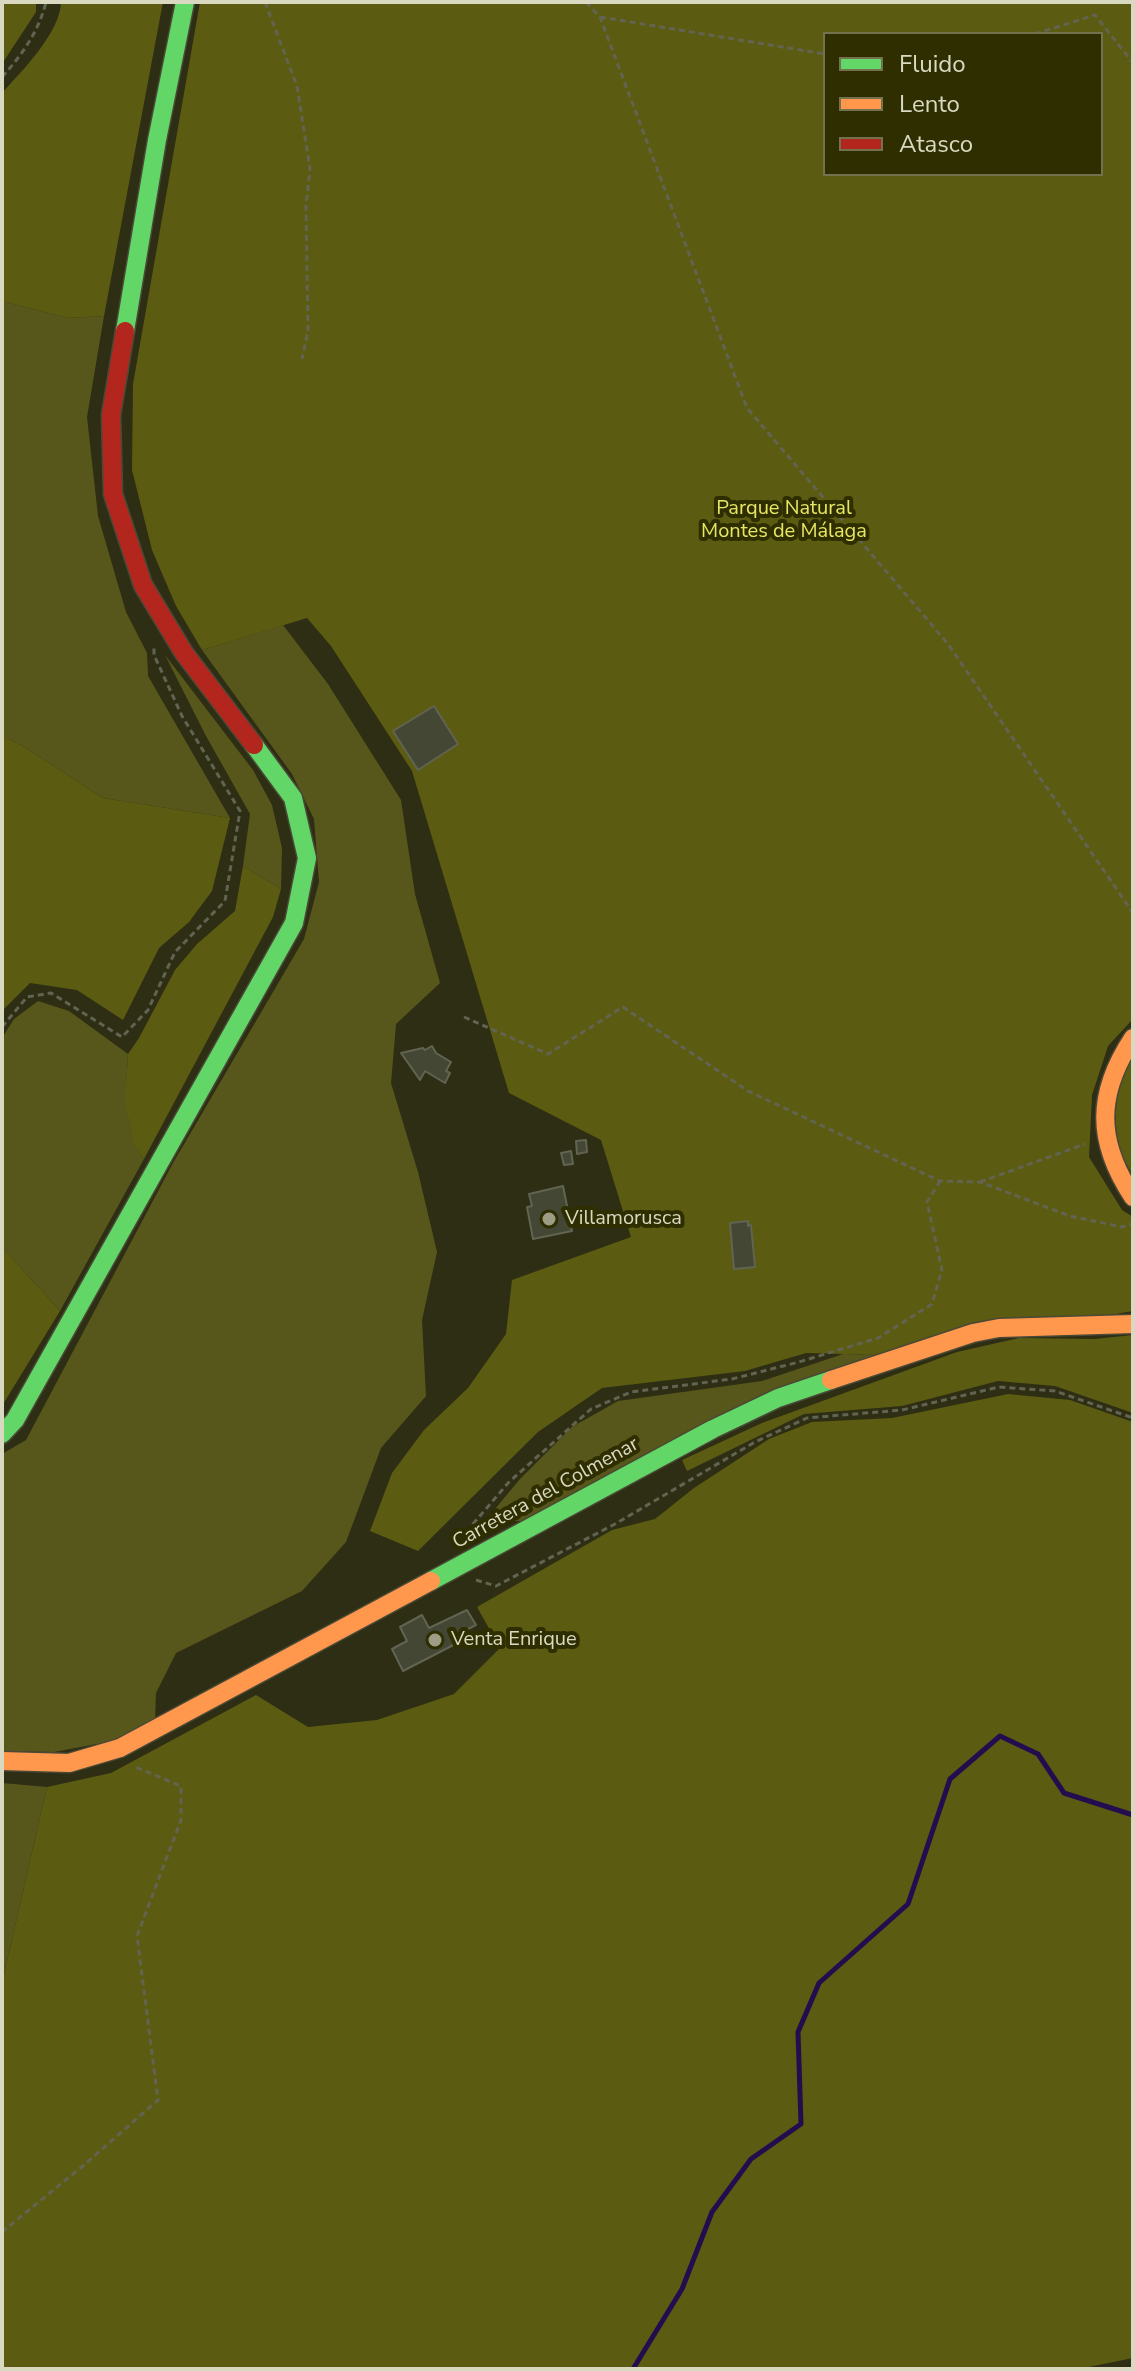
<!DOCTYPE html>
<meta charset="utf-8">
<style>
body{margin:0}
#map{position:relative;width:1135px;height:2371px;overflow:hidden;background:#2e2e14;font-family:"Nunito Sans",sans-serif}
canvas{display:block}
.frame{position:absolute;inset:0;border:4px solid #d9d9c2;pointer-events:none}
.legend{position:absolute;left:823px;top:32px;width:280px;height:144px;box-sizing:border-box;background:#2e2e00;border:2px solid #72724e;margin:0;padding:10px 14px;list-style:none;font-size:24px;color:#d9d9c2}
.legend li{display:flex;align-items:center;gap:16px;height:40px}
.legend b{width:40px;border:2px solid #72724e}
</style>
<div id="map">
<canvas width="1135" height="2371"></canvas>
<div class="frame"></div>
<ul class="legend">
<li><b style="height:10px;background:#63d668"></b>Fluido</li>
<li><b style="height:10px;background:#ff974d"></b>Lento</li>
<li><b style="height:10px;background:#b3261e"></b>Atasco</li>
</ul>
</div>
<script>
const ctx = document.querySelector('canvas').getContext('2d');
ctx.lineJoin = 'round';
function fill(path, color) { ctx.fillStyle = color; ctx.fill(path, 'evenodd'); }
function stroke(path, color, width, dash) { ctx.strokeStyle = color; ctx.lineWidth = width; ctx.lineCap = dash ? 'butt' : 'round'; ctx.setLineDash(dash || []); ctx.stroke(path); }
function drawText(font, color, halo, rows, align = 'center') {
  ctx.font = font + ' "Nunito Sans",sans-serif'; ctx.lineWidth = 8; ctx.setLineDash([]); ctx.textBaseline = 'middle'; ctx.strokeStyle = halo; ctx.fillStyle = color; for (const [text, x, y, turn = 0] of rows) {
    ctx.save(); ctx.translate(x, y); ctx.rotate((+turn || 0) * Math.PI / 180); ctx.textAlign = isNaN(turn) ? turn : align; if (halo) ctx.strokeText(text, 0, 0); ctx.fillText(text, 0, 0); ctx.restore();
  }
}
fill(new Path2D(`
 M2 301 68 318 104 316 87 417 98 516 126 612 147 653 148 676 230 818 103 798 23 746 2 736Z
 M283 625 328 684 401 800 415 894 440 983 396 1024 391 1083 418 1172 437 1252 422 1320 426 1396 381 1448 346 1542 302 1591 176 1653 156 1693 155 1721 118 1740 54 1752 2 1751V1454L26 1440 173 1163 304 939 319 882 314 819 292 774 202 650Z
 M165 655 253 770 272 805 282 848 281 889 243 866 250 814 206 736Z
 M38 1001 69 1011 128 1054C126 1091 123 1127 144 1159L60 1311 2 1247V1038L14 1019Z
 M843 1354 878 1355 522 1521H485L520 1479 572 1427 618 1401 762 1381Z
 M2 1783 47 1787 2 1983Z`), '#58571b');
fill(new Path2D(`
 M2 2H36V12L2 64Z
 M61 2H163L104 316 68 318 2 301V93C22 71 60 33 61 2Z
 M200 2H1133V1019L1108 1046 1092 1095 1089 1157 1122 1210 1133 1217V1311L878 1355 806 1353 745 1371 602 1388 538 1432 418 1551 370 1531 392 1473 424 1430 468 1388 506 1334 512 1280 631 1237 601 1140 509 1093 412 771 331 646 307 618 202 650 176 606 152 550 132 470 133 384ZM825 34H1101V174H825Z
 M2 736 23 746 103 798 230 818 212 891 189 922 159 948 123 1020 77 990 30 983 2 1011Z
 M243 866 281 889 273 917 144 1159 134 1144 125 1104 128 1054 139 1038 175 970 197 944 235 911Z
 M1133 1056V1176C1129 1167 1121 1157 1119 1148 1113 1120 1115 1078 1133 1056Z
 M2 1247 60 1311 2 1406Z
 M1133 1335V1413L1055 1386 998 1381 902 1406 804 1414 687 1471 682 1460 762 1423 957 1352 1019 1338 1095 1339Z
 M1008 1394 1070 1400 1133 1422V2358L1079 2369H2V1983L47 1787 111 1773 256 1695 308 1727 377 1720 454 1694 500 1648 477 1607 612 1530 655 1519 694 1488 769 1439 812 1422 892 1418Z`), '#5c5b12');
stroke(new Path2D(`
 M633 2369 682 2289 712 2212 751 2159 801 2124 798 2032 819 1983 908 1904 950 1779 1000 1736 1038 1754 1064 1793 1133 1815`), '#230d4f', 5);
const building = new Path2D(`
 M434 706 458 744 418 770 393 731Z
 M432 1046 436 1053 451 1062 446 1071 450 1073 445 1083 425 1071 420 1080 401 1053 423 1048 425 1050Z
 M586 1140 587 1152 577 1154 576 1141Z
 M571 1151 573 1164 564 1165 561 1153Z
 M563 1186 572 1231 533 1239 527 1207 532 1206 529 1194Z
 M748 1221V1226L751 1225 755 1267 734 1269 730 1223Z
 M467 1610 476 1625 464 1631 467 1638 403 1671 392 1649 407 1641 400 1627 422 1615 429 1628Z`);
fill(building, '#444734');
stroke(building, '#606450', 2);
const fast = new Path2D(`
 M125 331 157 140 185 2
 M2 1434 15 1420 294 923 307 858 293 798 254 745
 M431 1581 713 1429 778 1398 831 1380`);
const slow = new Path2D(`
 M1133 1038C1096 1094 1096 1141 1133 1197
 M831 1380 973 1333 999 1328 1133 1324
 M2 1761 69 1763 120 1748 431 1581`);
const jam = new Path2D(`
 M125 331 111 415 113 494 143 585 184 653 254 745`);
stroke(fast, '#494936', 21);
stroke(slow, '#494936', 21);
stroke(jam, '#494936', 21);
stroke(new Path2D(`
 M265 2 297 86 310 169 306 206 308 331 302 359
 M586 2 600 17 747 408 948 644 1133 913
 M600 17 825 54
 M1035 34 1095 15 1133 63
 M2 77C22 55 39 31 46 2
 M464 1017 548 1054 623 1007 748 1091 940 1181 980 1182 1070 1216 1122 1227 1133 1224
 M2 1027 27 997 51 993 122 1037 148 1010 175 952 225 901 240 811 182 716 154 655V648
 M980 1182 1085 1144
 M472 1534 473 1524 509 1482 591 1409 631 1392 732 1379 799 1362 878 1338 932 1304 942 1270 927 1202 940 1181
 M476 1580 496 1586 615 1524 755 1442 807 1418 902 1410 999 1387 1055 1391 1133 1418
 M2 2232 84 2165 158 2100 137 1936 181 1820V1786L133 1766`), '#636352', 3, [6, 4]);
stroke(fast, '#63d668', 18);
stroke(slow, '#ff974d', 18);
stroke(jam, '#b3261e', 18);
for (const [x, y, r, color] of [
 [549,1219,8,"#9d9d85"],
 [435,1640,8,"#9d9d85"]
]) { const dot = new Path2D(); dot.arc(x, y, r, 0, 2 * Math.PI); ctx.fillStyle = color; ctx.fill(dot); stroke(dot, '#2e2e00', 3); }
drawText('20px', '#e7e664', '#2e2e00', [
 ["Parque Natural",784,509],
 ["Montes de Málaga",784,532]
]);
drawText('20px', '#d9d9c2', '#2e2e00', [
 ["Villamorusca",565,1219],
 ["Venta Enrique",451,1640]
], 'left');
drawText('20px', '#d9d9c2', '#2e2e00', [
 ["Carretera del Colmenar",546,1494,-29]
]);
</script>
